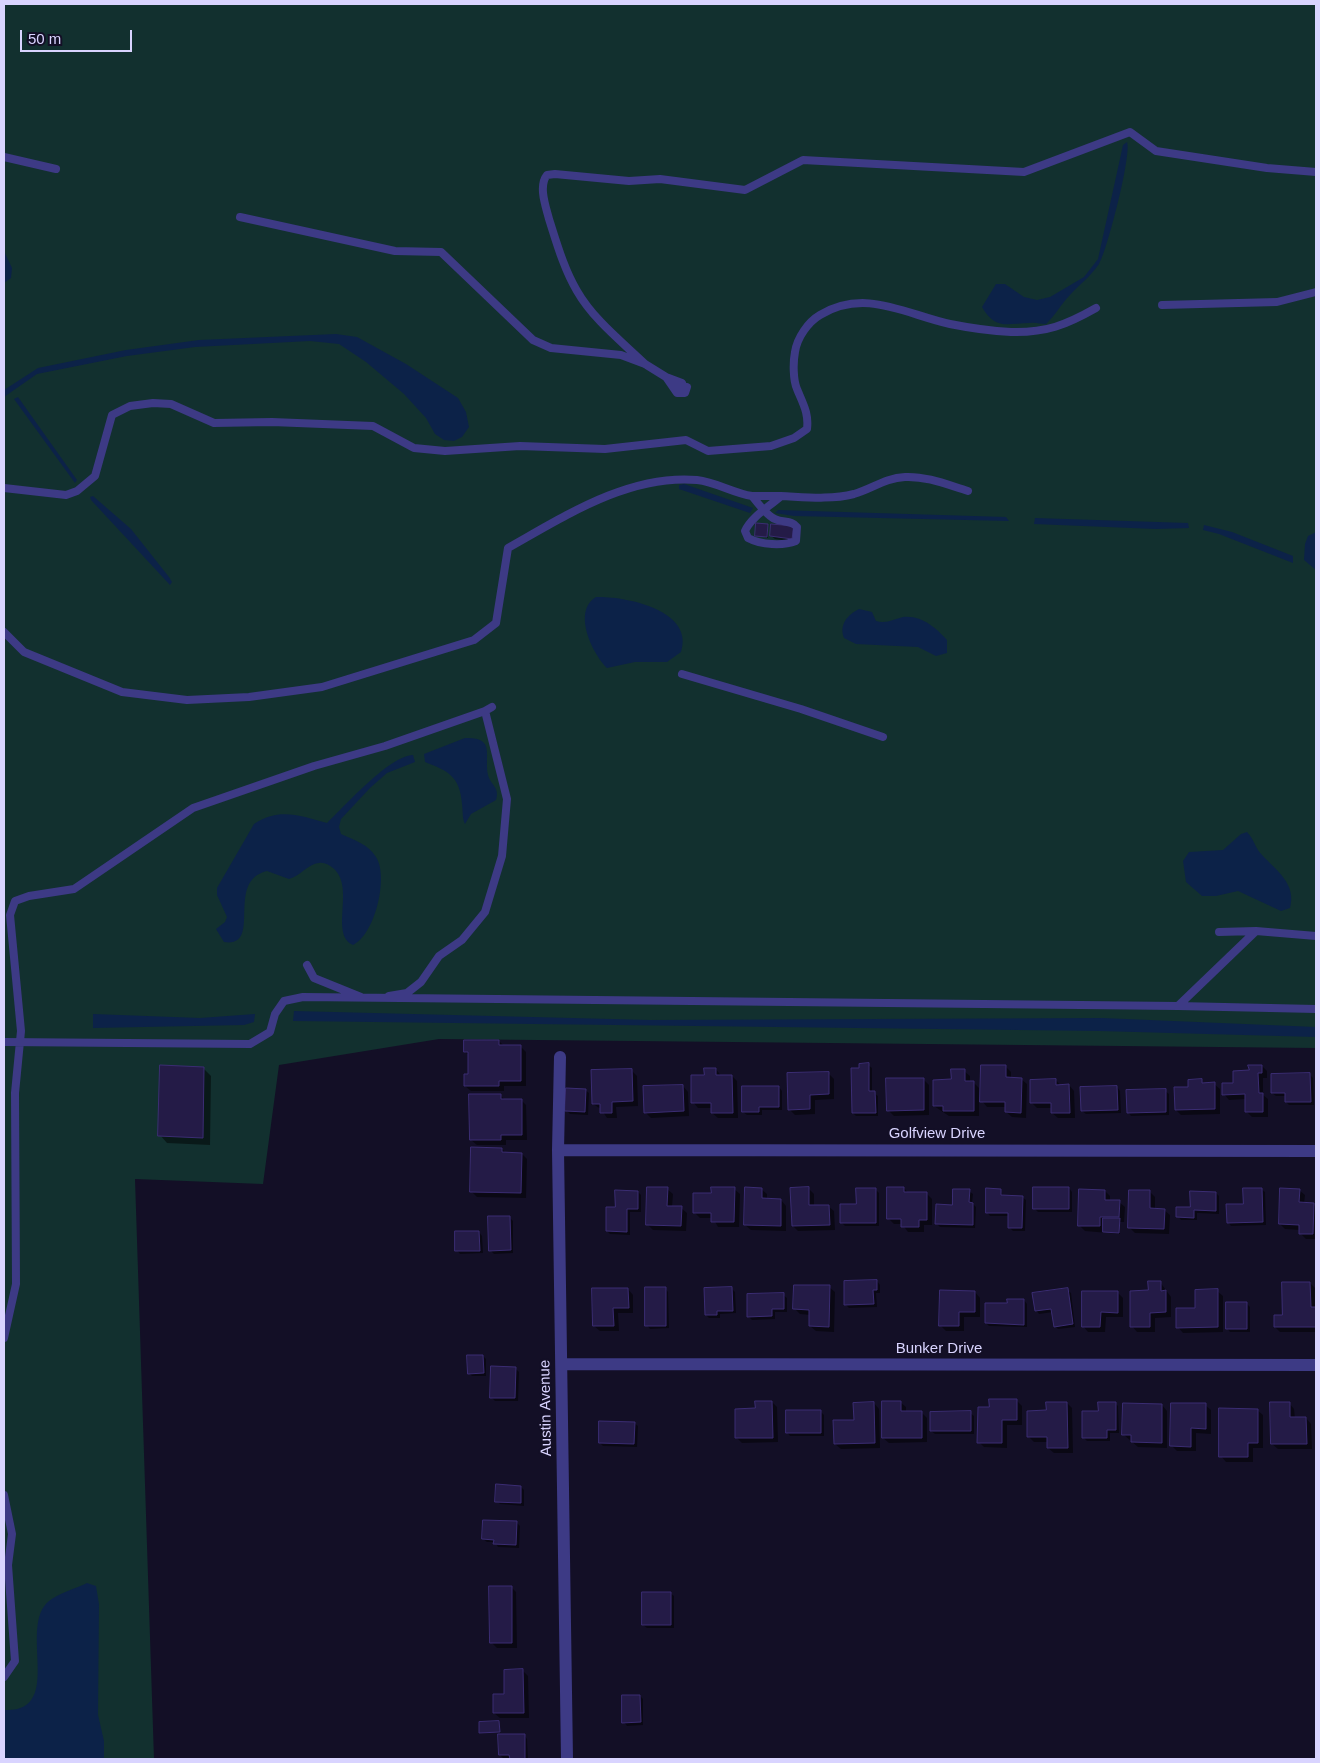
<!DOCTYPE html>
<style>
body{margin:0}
#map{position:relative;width:1320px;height:1763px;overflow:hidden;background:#130f26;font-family:Helvetica,sans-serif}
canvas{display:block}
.frame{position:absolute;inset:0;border:5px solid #d9d4ff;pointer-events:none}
.scale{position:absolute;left:20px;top:30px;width:112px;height:22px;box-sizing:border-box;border:2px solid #d9d4ff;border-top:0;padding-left:6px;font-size:15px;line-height:18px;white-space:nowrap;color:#d9d4ff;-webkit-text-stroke:4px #130f26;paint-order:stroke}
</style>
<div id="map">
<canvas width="1320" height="1763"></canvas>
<div class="frame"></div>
<div class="scale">50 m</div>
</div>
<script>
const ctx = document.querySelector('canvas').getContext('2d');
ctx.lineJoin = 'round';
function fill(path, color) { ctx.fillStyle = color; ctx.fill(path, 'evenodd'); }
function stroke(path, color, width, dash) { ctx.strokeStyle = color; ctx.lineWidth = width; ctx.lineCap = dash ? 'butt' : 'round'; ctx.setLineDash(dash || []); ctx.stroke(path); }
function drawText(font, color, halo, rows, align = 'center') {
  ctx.font = font + ' Helvetica,sans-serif'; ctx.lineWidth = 4; ctx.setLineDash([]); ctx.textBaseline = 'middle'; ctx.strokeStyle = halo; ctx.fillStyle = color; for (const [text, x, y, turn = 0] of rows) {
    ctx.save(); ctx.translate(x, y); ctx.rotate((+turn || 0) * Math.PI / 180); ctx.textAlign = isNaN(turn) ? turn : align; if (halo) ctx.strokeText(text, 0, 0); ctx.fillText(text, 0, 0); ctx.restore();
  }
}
fill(new Path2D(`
 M4 4H1316V1048L439 1039 279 1065 263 1184 135 1179 154 1759H4Z`), '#12302f');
fill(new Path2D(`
 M1127 142C1132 154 1107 251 1099 264 1091 276 1080 284 1070 295 1061 304 1055 316 1046 324 1040 324 1036 322 1030 323 1007 323 996 331 982 307L996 284H1005L1024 297 1037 300 1050 297 1084 277 1098 259 1123 145Z
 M4 251 12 268 11 278 4 283Z
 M336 334 357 337 406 364 458 398 466 412 469 427 462 437 454 441 444 440 435 434 426 418 404 394 366 362 339 344 310 341 195 347 127 356 37 374 4 397V390L38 368 126 350 199 340Z
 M18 397 77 480 75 483 14 399Z
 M684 484 753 508 750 513 679 489V485Z
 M93 496 131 529 169 577 172 582 170 585 91 500 90 497Z
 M778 510 1006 517 1009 521 794 516 775 513Z
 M1035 518 1188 523 1189 528 1156 529 1034 524Z
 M1204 525 1232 532 1293 556V563L1219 534 1203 530Z
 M1316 532V570L1304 560 1305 544 1308 536Z
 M596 597C625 596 695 610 681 652L667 662H635L607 668C592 653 572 611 596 597Z
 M859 609 872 612 876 621C887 624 894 619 903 617 922 615 936 628 947 640V653L936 656 918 647 856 644 844 638C839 625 847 615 859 609Z
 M465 738C496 737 484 755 488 775 491 786 500 787 496 800L471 814 465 824C462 818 463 811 462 804 460 776 448 771 425 762L424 754Z
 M413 755 415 762 387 773 370 788 341 819 339 827 341 834C354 840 368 844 376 857 389 877 375 935 353 945 329 934 356 887 333 868 329 865 324 862 319 863 308 864 300 876 289 879L267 871C224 881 264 948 224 942L216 929 225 922 227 917 217 895V888L254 824C279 807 301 816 327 823 346 805 389 756 413 755Z
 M1247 832C1254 839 1255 848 1262 855 1276 870 1297 884 1290 908L1281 911 1238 891 1216 896H1202L1186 882 1183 861 1189 852 1223 850 1241 834Z
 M294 1011 651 1020 1102 1018 1316 1027V1037L1099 1031 293 1021Z
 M93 1014 200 1018 255 1014 254 1022 244 1025 93 1028Z
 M87 1583 96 1586 99 1604 98 1715 104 1741V1759H4V1710C66 1713 17 1627 49 1601 57 1594 77 1588 87 1583Z`), '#0c2248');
fill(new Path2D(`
 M768 525V538L756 535Z
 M793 527 796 542 775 539 771 536Z
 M499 1041 504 1046H520L526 1052V1086H504V1091H471L465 1086 470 1076V1056L465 1052Z
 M868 1065 872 1068V1092L878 1096V1116H856L853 1113 860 1069Z
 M1262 1066 1267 1071V1078H1263V1095L1268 1099V1117H1252L1247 1112 1246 1099 1229 1100 1224 1094Z
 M1006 1067 1011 1072V1079H1021L1027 1084 1026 1118 1012 1117 1006 1112V1107H987L982 1101Z
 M203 1068 211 1076 210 1145 167 1143 160 1135Z
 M716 1069 721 1076H732L737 1081 738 1118H718L712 1113V1108H698L693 1102 705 1076Z
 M632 1071 637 1076 638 1106 616 1107 617 1118H607L601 1109 593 1104Z
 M964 1071 970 1076V1082H973L979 1088V1116H949L934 1106 953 1081Z
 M828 1073 834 1079V1099L815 1100V1114L795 1115 789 1109Z
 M1310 1075 1313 1078 1314 1105H1289L1286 1102V1096H1276L1272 1093Z
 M923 1079 929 1085V1115L894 1116 888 1110Z
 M1056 1080 1061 1086 1069 1085 1074 1091 1075 1118H1058L1052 1113V1108H1037L1032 1103Z
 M1189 1081 1214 1084 1220 1089V1114L1181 1115 1176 1110 1189 1088Z
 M683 1086 688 1092 689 1116 651 1118 645 1112Z
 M779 1087 782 1091V1110H762V1115H747L743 1112Z
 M1117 1087 1120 1091 1121 1113 1086 1114 1082 1111Z
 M585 1090 589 1093 588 1115 570 1114 566 1110Z
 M1165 1091 1169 1094V1115L1131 1116 1128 1112Z
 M500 1095 505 1100H521L526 1105 527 1140H506V1145H477L471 1140Z
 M502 1149 506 1153 522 1154 527 1159 526 1198 477 1197 471 1191Z
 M808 1188 814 1194V1206H828L834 1211 835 1230 798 1231 793 1226Z
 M904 1188 908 1193H926L932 1199V1225H924V1232H908L902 1224H894L888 1218Z
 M1069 1188 1072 1192V1212H1038L1034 1208Z
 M667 1189 673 1194 672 1207 681 1208 687 1213 686 1231 653 1230 648 1225Z
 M734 1189 740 1194 739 1227H718L713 1218H700L694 1212 712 1194Z
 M761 1189 767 1194V1200H781L786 1206V1231L751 1230 745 1225Z
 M1261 1189 1265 1192 1266 1225 1231 1226 1228 1222Z
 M876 1190 879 1193V1226H845L841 1222Z
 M1000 1190 1004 1197H1022L1026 1200 1025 1231H1013L1009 1227 1010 1216H990L987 1212Z
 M1299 1190 1305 1195 1304 1204H1313L1316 1207V1239H1306L1300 1233V1230L1285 1229 1280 1224Z
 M969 1191 973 1194 972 1203 976 1207 975 1228 940 1227 936 1223Z
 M1105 1191 1110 1196V1201L1119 1202 1125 1207 1124 1222H1120V1234L1085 1231 1079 1225Z
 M638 1192 641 1195V1212H630V1235L610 1234 607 1231 616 1208Z
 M1150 1192 1155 1197V1210H1164L1170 1215 1169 1234 1135 1233 1129 1227Z
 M1216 1193 1219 1196V1214L1197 1213V1220H1181L1178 1216Z
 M509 1217 513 1221V1253L494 1254 490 1250Z
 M479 1232 482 1236 483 1253 460 1254 457 1250Z
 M877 1281 880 1285V1293H876L877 1307 849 1308 845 1304Z
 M1160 1282 1171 1297V1317L1155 1318V1332H1137L1132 1326 1150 1292Z
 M1310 1283 1315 1288 1316 1332H1280L1275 1327Z
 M829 1287 835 1292 834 1332 816 1331 810 1326 811 1315 800 1314 795 1309Z
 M665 1288 668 1292 669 1328 650 1329 647 1325Z
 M628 1289 633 1295V1313H618L619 1331H600L594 1326Z
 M732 1289 735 1292 736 1313 720 1314V1318H709L706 1315Z
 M1067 1290 1071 1293 1075 1327 1058 1329 1055 1326 1053 1312 1039 1314 1036 1310Z
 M1217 1291 1223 1296V1332L1183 1333 1178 1327Z
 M975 1292 980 1298V1317H964V1331H946L940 1325Z
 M1118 1293 1123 1298V1317H1106L1105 1332H1088L1083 1326Z
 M783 1295 787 1298V1312H775V1319L752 1320 748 1316Z
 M1024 1300 1027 1304V1327L989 1326 986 1323 1008 1304Z
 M1246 1303 1250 1307V1332H1230L1227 1328Z
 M483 1356 486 1359V1376H472L469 1373Z
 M515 1368 519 1372 518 1401H495L491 1397Z
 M1017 1401 1022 1406V1425H1007V1448L984 1447 979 1442 990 1408Z
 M772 1402 777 1407 778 1442 742 1443 736 1437 756 1410Z
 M900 1402 906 1407V1412H921L927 1418V1442L889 1443 883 1438Z
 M874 1403 879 1409 880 1448 841 1449 835 1444Z
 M1067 1403 1072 1408 1073 1453H1054L1048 1448V1442H1034L1028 1436 1048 1412Z
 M1115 1403 1118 1406 1119 1433H1110V1441H1087L1083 1437 1100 1412Z
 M1289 1403 1294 1409 1295 1419 1306 1418 1311 1424 1312 1449H1278L1272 1444Z
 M1162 1405 1167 1411V1448L1138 1447 1124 1435Z
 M1205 1405 1211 1410V1434L1196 1433V1451H1177L1172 1446Z
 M1257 1410 1263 1415V1448H1253V1462H1226L1221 1456Z
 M820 1411 824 1415V1436H790L787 1432Z
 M970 1413 974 1416V1434H935L931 1431Z
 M634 1423 638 1426 637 1447 603 1446 600 1443Z
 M521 1487 524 1490V1506L500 1504 497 1501Z
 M517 1523 520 1526 519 1548 498 1547 495 1542H487L483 1539Z
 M511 1587 516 1592 517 1648H497L491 1642Z
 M670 1593 674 1596V1628H647L643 1625Z
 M523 1671 528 1676 529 1718H500L494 1713Z
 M640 1696 643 1699V1725L627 1726 624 1722Z
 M499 1722 500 1733 480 1732Z
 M524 1735 527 1739 528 1759 503 1758 500 1755Z`), '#0007');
const building = new Path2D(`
 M756 523 768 524 767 537 755 536Z
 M771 524 794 526 792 539 770 536Z
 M464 1040H499V1045H521V1081H499V1086H464V1074H468V1052H464Z
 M869 1063V1091H875L876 1113H852L851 1068H859V1064Z
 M160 1065 204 1067 203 1138 158 1136Z
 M981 1065H1006V1077L1022 1078 1021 1113 1005 1112V1102H980Z
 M1248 1065H1262V1073H1258L1259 1093H1263V1112H1245V1094L1222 1095V1083H1233V1071L1249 1070Z
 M704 1068H716V1075H732L733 1113H711V1103H691V1075H704Z
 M632 1069 633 1101 612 1102V1113H600V1104H592L591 1070Z
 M951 1069H965V1081H974V1111H943V1106H933V1080L951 1079Z
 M829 1072V1094L810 1095V1109L788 1110 787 1073Z
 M1310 1073 1311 1102H1285V1093H1271V1074Z
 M886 1078H924V1110L887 1111Z
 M1056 1079V1085L1069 1084 1070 1113H1051V1103H1030V1080Z
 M1202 1079V1083L1215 1082V1109L1175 1110 1174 1087H1188V1080Z
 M683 1085 684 1111 644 1113 643 1086Z
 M742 1086H779V1107H759V1112H742Z
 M1117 1086 1118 1110 1081 1111 1080 1087Z
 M566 1088 586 1089 585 1112 565 1111Z
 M1166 1089V1112L1127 1113 1126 1090Z
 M469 1094H501V1099H522V1135H501V1140H470Z
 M471 1147 502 1148V1152L522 1153 521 1193 470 1192Z
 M647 1187H668L667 1206H682L681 1226 646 1225Z
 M711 1187H735L734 1222H711V1213H693V1193H711Z
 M745 1187 762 1188V1198L781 1199V1226L744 1225Z
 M809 1187V1205H829L830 1225 792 1226 790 1188Z
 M887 1187H904V1192H927V1220H919V1227H901V1219H887Z
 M1033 1187H1069V1209H1033Z
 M856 1188H876V1223H840V1204H856Z
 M986 1188 1001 1189V1195L1023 1196 1022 1228H1008V1213H986Z
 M1243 1188H1262L1263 1222 1227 1223 1226 1204H1243Z
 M1280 1188 1300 1189 1299 1202 1314 1203 1313 1234H1299V1225L1279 1224Z
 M953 1189H970L969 1202 973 1203V1225L935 1224 936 1204 952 1205Z
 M1079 1189 1105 1190V1200H1120L1119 1217H1100V1226H1078Z
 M615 1190 638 1191V1209H627V1232L606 1231V1207H615Z
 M1129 1190H1150V1208L1165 1209 1164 1229 1128 1228Z
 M1190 1191 1216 1192V1211L1194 1210V1218L1176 1217V1207H1190Z
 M488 1216H510L511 1250 489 1251Z
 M1103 1218H1120L1119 1233 1103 1232Z
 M455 1231H479L480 1251H455Z
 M877 1280V1290H873L874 1304 844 1305V1281Z
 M1148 1281H1161V1291L1166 1290V1312L1150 1313V1327H1130V1291L1148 1290Z
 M1282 1282H1310L1311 1307H1316V1327H1274V1315H1282Z
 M794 1285H830L829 1327 809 1326V1310L793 1309Z
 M645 1287H666V1326H645Z
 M732 1287 733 1311H717V1315H705L704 1288Z
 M592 1288H628L629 1308H613L614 1326H593Z
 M1068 1288 1073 1324 1054 1327 1051 1309 1035 1311 1032 1293Z
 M1218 1289V1327L1176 1328V1308H1195V1290Z
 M940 1290 975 1291V1312H959V1326H939Z
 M1082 1291H1118V1313L1101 1312 1100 1327H1082Z
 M784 1293V1309H772V1316L747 1317V1294Z
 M1007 1299H1024V1325L985 1323V1303H1007Z
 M1226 1302H1247V1329H1226Z
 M467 1355H483L484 1373 468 1374Z
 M491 1366 516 1367 515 1398H490Z
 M989 1399H1017V1420H1002V1443H977L978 1407H989Z
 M755 1401H772L773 1438H735V1409L755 1408Z
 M882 1401H901V1411H922V1438H882Z
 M874 1402 875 1443 834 1444 833 1420H854L853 1403Z
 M1046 1402H1067L1068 1448H1047V1437H1027V1411L1046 1410Z
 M1098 1402H1116V1430H1107V1438H1082V1411H1098Z
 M1270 1402H1290V1417H1306L1307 1444H1271Z
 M1123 1403 1162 1404V1443L1131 1442V1435H1122Z
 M1171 1403H1206V1429L1191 1428V1447L1170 1446Z
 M1219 1408 1258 1409V1443H1248V1457H1219Z
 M786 1410H821V1433H786Z
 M971 1411V1431H930V1412Z
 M599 1421 635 1422 634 1444 599 1443Z
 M496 1484 521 1486V1503L495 1502Z
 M483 1520 517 1521 516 1545 493 1544 494 1540 482 1539Z
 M489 1586H512V1643H490Z
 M642 1592H671V1625H642Z
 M523 1669 524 1713H493V1694H504V1670Z
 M622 1695H640L641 1722 622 1723Z
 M499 1721 500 1732 479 1733V1722Z
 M498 1734H525V1759H510L509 1755H499Z`);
fill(building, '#241b47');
stroke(building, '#3b2d73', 1);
stroke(new Path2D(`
 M4 157 56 169
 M240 217 395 251 441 252 533 340 551 348 621 355 645 364 666 377 677 393H685L687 387 679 386 682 383 666 377
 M1162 305 1277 302 1316 292
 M645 364C621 341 593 319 577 291 564 269 557 244 549 219 546 207 538 186 547 175L555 174 629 181 660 179 745 190 803 160 1024 172 1130 132 1156 151 1267 168 1316 172
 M4 488 66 495 77 491 95 476 112 415 130 406 153 403 171 404 214 423 272 422 373 426 414 448 445 451 520 446 605 449 686 440 708 451 771 446 794 438 807 429C809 413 803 404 797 389 793 380 793 362 795 352 797 338 808 322 820 315 865 288 905 314 950 324 970 328 991 331 1011 332 1046 333 1066 325 1096 308
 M781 496H752C758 503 767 516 775 519 783 523 792 520 797 527L796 541C783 546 761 545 748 538L745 531C751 517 769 507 781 496 805 497 830 500 854 494 872 489 885 478 905 477 927 476 948 485 968 491
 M4 632 24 652 122 692 187 700 249 697 322 687 474 640 496 623 508 548C565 516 629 474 697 480 716 482 733 493 752 496
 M682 674 801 709 883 737
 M1219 932 1256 931
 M1316 936 1256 931 1178 1006 1316 1009
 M307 965 314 978 361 997
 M389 996 407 993 421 982 439 956 462 940 485 912 502 856 507 799 485 711 492 707
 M4 1042 250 1044 270 1032 275 1014 284 1001 303 997 1178 1006
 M4 1338 16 1284 15 1093 21 1031 10 915 15 901 29 896 74 889 193 808 314 766 385 746 485 711
 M4 1495 12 1534 8 1565 15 1661 4 1677`), '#3d3a85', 8);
stroke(new Path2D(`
 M560 1057 558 1150 567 1759
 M558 1150 1316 1151
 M562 1364 1316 1365`), '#3d3a85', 12);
drawText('15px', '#d9d4ff', '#130f26', [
 ["Golfview Drive",937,1134],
 ["Bunker Drive",939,1349],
 ["Austin Avenue",546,1408,-91]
]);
</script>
